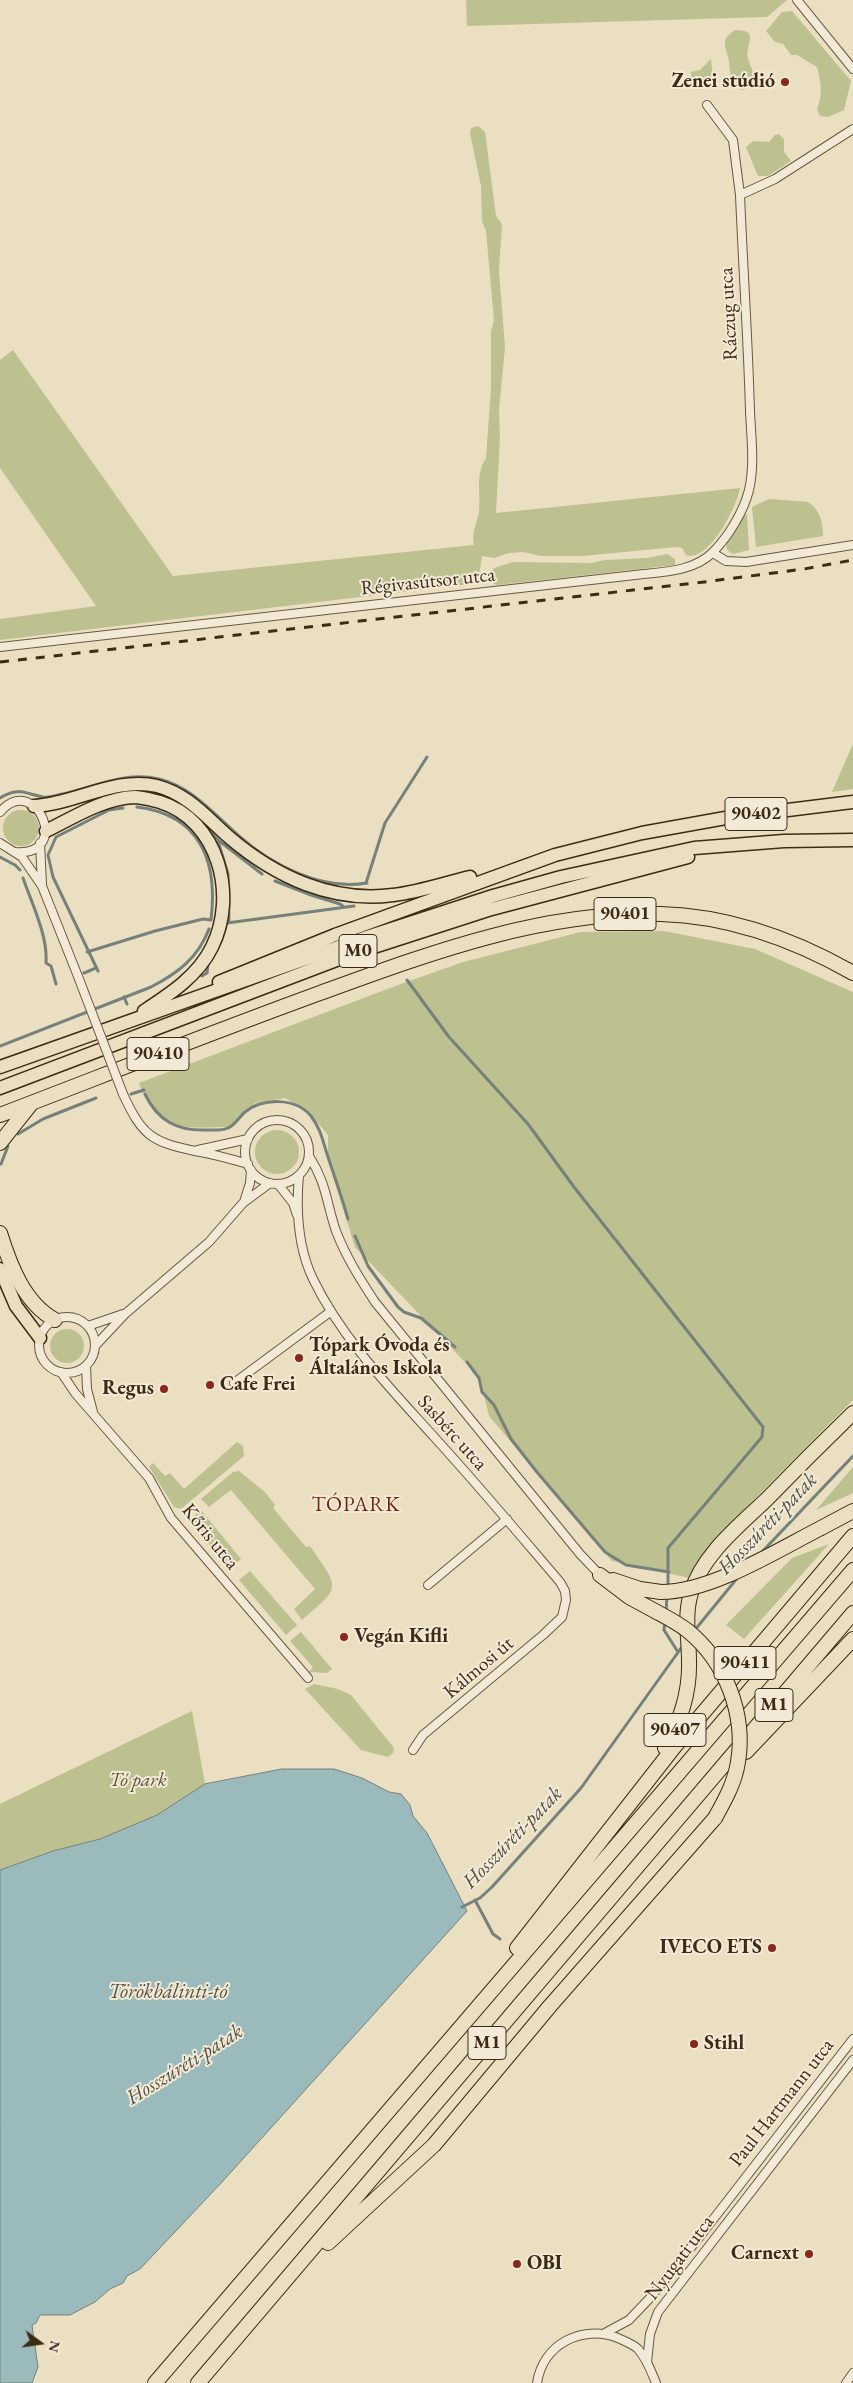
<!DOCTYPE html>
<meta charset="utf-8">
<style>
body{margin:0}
#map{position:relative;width:853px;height:2383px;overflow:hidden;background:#ebdfc1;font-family:"EB Garamond",serif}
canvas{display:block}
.north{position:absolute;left:15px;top:2318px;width:50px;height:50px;-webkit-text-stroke:4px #f2ead7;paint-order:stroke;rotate:104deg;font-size:14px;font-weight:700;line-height:20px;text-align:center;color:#3d2b16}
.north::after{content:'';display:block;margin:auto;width:18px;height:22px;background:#3d2b16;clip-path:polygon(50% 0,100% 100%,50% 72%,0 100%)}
</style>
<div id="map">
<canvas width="853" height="2383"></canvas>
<div class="north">N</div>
</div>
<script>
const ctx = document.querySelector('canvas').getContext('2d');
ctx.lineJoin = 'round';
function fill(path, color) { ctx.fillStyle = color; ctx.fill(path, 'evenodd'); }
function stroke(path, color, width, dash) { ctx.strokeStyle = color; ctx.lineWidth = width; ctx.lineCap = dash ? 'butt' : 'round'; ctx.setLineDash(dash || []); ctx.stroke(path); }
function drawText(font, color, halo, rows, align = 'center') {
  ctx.font = font + ' "EB Garamond",serif'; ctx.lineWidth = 4; ctx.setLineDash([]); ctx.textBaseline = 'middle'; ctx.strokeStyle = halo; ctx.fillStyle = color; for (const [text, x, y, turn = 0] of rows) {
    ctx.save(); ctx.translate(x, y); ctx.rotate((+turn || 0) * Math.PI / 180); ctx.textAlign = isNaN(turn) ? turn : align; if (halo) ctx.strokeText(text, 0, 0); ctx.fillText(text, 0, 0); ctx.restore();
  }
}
fill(new Path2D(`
 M466 0H787L767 17 467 26Z
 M792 11 851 81 844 110 828 117 820 116 817 109C823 94 821 83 817 67L797 55H791L783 44 775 42 766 31 782 12Z
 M735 30C762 30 744 45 748 58 749 63 752 69 754 74L750 85 744 90 739 89C730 78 730 74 729 61 727 47 718 41 735 30Z
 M711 59 713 80 703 86H698L691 78V72L700 70Z
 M478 126 485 132 496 216 502 224 499 271 505 347 499 410 500 438 496 513 740 488C737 506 709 563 686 555L682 548 676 547 583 556H541L523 552 509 553 494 558 482 556 478 583 0 640V619L96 606 0 468V360L13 350 173 576 474 545C471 532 477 524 479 511 481 492 475 475 486 458L491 388V331L494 320 486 231 482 221 481 186 470 133 471 128Z
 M779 134 784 139V152L791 161 768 176H758L746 147 753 141 769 142 775 135Z
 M769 499 808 502C820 509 823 523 823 536L756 547 752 507Z
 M743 514 747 515 749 550 733 554 727 550 726 542Z
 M667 554 675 559V565L497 585 494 584 489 575 494 568 513 562 591 563 605 560 647 558Z
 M853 744V789L832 792Z
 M3 828a18 18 0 1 1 36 0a18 18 0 1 1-36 0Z
 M664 931 755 949 853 992V1400L715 1539 689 1578 612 1561 489 1416 480 1378 355 1247 328 1160V1135L308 1111 285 1098 255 1103 233 1127C184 1127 158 1136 139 1083L398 985 463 962 581 932Z
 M255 1152a22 22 0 1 1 44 0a22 22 0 1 1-44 0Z
 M50 1346a17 17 0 1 1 34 0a17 17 0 1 1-34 0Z
 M237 1442 243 1446 244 1456 181 1509 174 1507 149 1467 153 1463 165 1476 170 1473 184 1489Z
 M853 1467V1493L816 1510Z
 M239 1471 265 1492 275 1505 273 1508 306 1547 310 1546C339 1589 343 1585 302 1620L294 1609 315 1589 231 1490 209 1507 201 1499 233 1472Z
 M201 1510 241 1559 230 1569 189 1520Z
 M829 1544 744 1639 726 1625 792 1558Z
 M250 1571 297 1625 286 1635 239 1580Z
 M301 1632 332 1669 327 1673 309 1672 313 1667 290 1641Z
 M314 1684 338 1689 351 1695 394 1748 393 1753 388 1757 361 1750 305 1689Z
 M192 1711 205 1784 157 1815 100 1839 53 1851 0 1870V1804Z`), '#bdc08f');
const water = new Path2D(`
 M282 1769H334L362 1778 389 1792 401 1794 410 1805 413 1816 427 1833 467 1911 222 2182 140 2269 127 2276 123 2283 110 2289 95 2302 70 2315H40L36 2323 32 2325 38 2367 32 2383H0V1870L53 1851 100 1839 157 1815 205 1784Z`);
fill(water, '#9bbabc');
stroke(water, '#75817a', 1);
stroke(new Path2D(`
 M0 798C19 786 25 794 43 797 49 798 56 795 62 794 95 787 124 771 159 779 192 787 214 814 239 836 271 865 322 891 367 883
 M197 816 218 840 262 874
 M218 841 228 874 229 923
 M0 857 15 865 20 870
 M23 878C32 904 48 936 46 963L51 966 56 984
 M275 881 311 895 340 904 344 907
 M366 883 385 823 427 757
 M227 923 354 906
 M87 952 155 931 203 919 211 920C218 862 201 815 137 807
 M98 971 53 877 48 855 56 837 109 810 123 808
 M84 973 96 968
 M202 976 207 973 208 964
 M407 980 449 1037 528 1124 574 1187 763 1427 762 1437 668 1548V1588
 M124 997 127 1004
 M0 1046 151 987C178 973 198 958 209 929
 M131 1094 144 1090
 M145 1094C158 1121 177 1131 206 1130 213 1130 222 1131 228 1128 235 1125 239 1117 245 1112 263 1098 295 1097 311 1116 321 1129 323 1142 328 1157 335 1178 342 1198 348 1219
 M18 1134 43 1119 96 1098
 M1 1164 8 1146
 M355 1236 368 1266 398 1307 404 1312 421 1318 455 1347
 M467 1362 479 1378 482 1392 494 1405 511 1439 536 1471 605 1552 626 1565 669 1572
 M760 1554 853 1456
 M666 1612 667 1596
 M665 1621 664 1630 678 1652
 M694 1631 739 1576
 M475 1900 493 1934 500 1939
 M462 1907 480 1898 492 1887 581 1788 684 1644`), '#75817a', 3);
const minor = new Path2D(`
 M797 0 853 69
 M707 105 733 140 740 195
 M713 553 726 561 746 562 853 545
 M0 647 635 575C661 572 694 572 713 552 728 537 744 511 749 490 755 465 751 436 750 411 748 339 743 267 740 195L775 179 853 129
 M0 812C36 771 73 857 15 852
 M0 843 22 857 42 886 79 979
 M40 843 42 884
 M123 1094C142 1135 151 1142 195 1151 213 1154 231 1159 248 1164
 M245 1152a32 32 0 1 1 64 0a32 32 0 1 1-64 0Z
 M198 1150 248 1139
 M309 1156C327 1184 326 1202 336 1231 346 1257 360 1279 375 1302L580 1554 600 1575
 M299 1175C296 1209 298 1248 313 1279 342 1339 391 1389 435 1438 478 1485 519 1534 560 1582L565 1591 566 1600 562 1617 543 1635 423 1735 413 1750
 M278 1184 293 1203 297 1215
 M244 1202 250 1183 251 1170
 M39 1345a28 28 0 1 1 56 0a28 28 0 1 1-56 0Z
 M88 1326 123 1314
 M95 1346 125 1314 209 1242 243 1203 270 1183
 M86 1366 87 1389 93 1412
 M61 1372 75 1393 149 1478 171 1518 308 1678
 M234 1383 330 1312
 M428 1585 507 1519
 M605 2333 629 2320 649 2299 701 2235 853 2039
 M647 2362 650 2334 658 2312 853 2060
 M537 2383C543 2344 582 2324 618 2338 624 2341 633 2344 638 2349 647 2359 651 2371 656 2383
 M846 2383 853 2373`);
const trunk = new Path2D(`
 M34 806C75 804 116 776 157 786 188 794 207 818 230 838 276 877 332 903 393 895 419 892 445 883 470 877
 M46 831C72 818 104 798 134 797 142 797 152 800 160 802 218 820 238 895 212 947 198 976 170 994 144 1011
 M219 982 335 935 555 855 642 833 731 817 853 802
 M0 1067 367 937 493 896 561 877 694 848 784 841 853 840
 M0 1088 355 953 488 910 688 857
 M0 1269 16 1306 40 1338`);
const motorway = new Path2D(`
 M0 1115C107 1074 213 1032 320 993 430 953 542 911 661 914 728 916 795 940 853 973
 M0 1143 31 1104
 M0 1233C10 1265 24 1303 55 1320
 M821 1528 853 1511
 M600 1575 629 1597 655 1611
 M613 1580 640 1589 661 1592
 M665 1748C680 1722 690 1692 689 1661 689 1638 684 1616 691 1593 702 1555 739 1526 767 1499 795 1470 824 1441 853 1413
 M746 1752 853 1639
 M517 1948 675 1746 853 1536
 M328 2243 434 2145 550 2006 715 1818
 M155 2383 853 1570
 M198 2383 853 1613`);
stroke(minor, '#685841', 10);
stroke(trunk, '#3d2b16', 15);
stroke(motorway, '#3d2b16', 16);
stroke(minor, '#f2ead7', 8);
stroke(trunk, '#ebdfc1', 12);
stroke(motorway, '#ebdfc1', 14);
stroke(new Path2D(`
 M0 662 704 582 804 569 853 560`), '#3d2b16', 3, [9, 9]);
const minorBridge = new Path2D(`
 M79 979 123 1094`);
const motorwayBridge = new Path2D(`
 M661 1592C711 1592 776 1551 821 1528
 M655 1611C666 1617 678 1623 688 1631 725 1661 746 1714 738 1762 735 1782 725 1800 715 1818`);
stroke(minorBridge, '#685841', 10, []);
stroke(motorwayBridge, '#3d2b16', 16, []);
stroke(minorBridge, '#f2ead7', 8);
stroke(motorwayBridge, '#ebdfc1', 14);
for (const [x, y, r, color] of [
 [785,82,5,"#8f2418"],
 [299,1358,5,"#8f2418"],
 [210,1385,5,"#8f2418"],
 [164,1389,5,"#8f2418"],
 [344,1637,5,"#8f2418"],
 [772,1948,5,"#8f2418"],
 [694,2044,5,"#8f2418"],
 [809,2254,5,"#8f2418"],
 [517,2264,5,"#8f2418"]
]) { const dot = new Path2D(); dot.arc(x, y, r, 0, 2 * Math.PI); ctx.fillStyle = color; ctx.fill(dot); stroke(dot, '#f2ead7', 2); }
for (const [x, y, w] of [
 [756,814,62],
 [625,914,62],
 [358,951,38],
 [158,1054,62],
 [745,1663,62],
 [774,1705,38],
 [675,1730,62],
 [487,2043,38]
]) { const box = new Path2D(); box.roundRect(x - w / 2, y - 16.5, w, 33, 4); ctx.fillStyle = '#f2ead7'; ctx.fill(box); stroke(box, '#3d2b16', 1); }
drawText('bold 19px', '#3d2b16', null, [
 ["90402",756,814],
 ["90401",625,914],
 ["M0",358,951],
 ["90410",158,1054],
 ["90411",745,1663],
 ["M1",774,1705],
 ["90407",675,1730],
 ["M1",487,2043]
]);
drawText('bold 20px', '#3d2b16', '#f2ead7', [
 ["Zenei stúdió",775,82,"right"],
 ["Tópark Óvoda és",309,1346],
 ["Általános Iskola",309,1369],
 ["Cafe Frei",220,1385],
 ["Regus",154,1389,"right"],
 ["Vegán Kifli",354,1637],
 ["IVECO ETS",762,1948,"right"],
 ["Stihl",704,2044],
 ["Carnext",799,2254,"right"],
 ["OBI",527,2264]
], 'left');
drawText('20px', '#3d2b16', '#f2ead7', [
 ["Ráczug utca",729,314,-93],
 ["Régivasútsor utca",428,582,-6],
 ["Sasbérc utca",452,1433,48],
 ["Kőris utca",210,1537,51],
 ["Kálmosi út",479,1668,-40],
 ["Paul Hartmann utca",782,2103,-52],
 ["Nyugati utca",680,2258,-53]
]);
drawText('italic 20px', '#5d5034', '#f2ead7', [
 ["Tó park",138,1781]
]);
ctx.letterSpacing = '1px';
drawText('21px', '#7a1f14', '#f2ead7', [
 ["TÓPARK",356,1505]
]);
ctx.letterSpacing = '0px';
drawText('italic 21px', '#544f40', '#f2ead7', [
 ["Hosszúréti-patak",768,1524,-46],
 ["Hosszúréti-patak",513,1838,-46],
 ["Törökbálinti-tó",168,1992],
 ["Hosszúréti-patak",185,2065,-32]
]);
</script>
